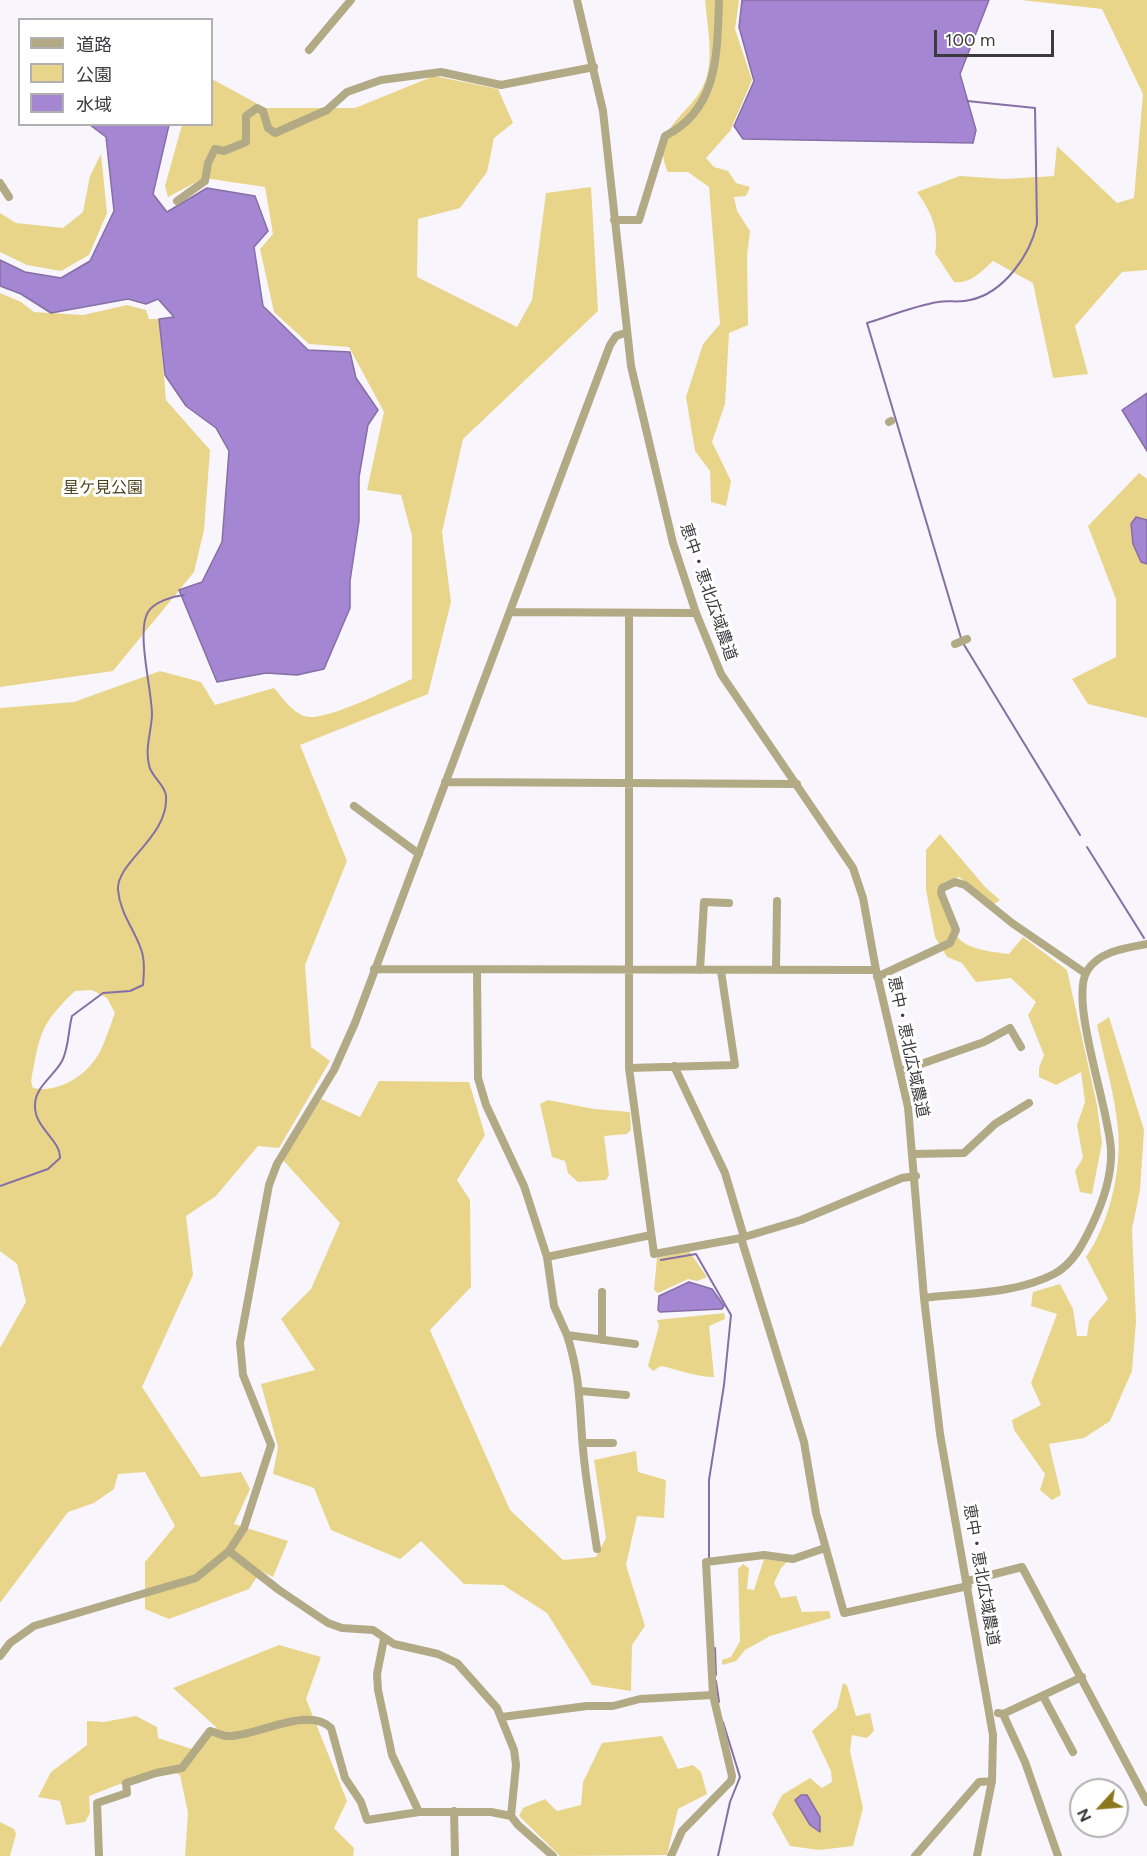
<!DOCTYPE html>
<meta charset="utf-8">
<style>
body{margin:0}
#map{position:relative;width:1147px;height:1856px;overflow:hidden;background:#f8f6fc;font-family:Figtree,"Noto Sans JP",sans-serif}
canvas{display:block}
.legend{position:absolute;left:18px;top:18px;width:195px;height:108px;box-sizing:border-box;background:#fff;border:2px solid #b1b0b1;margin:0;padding:8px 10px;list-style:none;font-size:18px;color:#3b3a3d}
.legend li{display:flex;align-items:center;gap:12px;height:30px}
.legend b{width:30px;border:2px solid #b1b0b1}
.north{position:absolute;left:1069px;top:1778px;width:60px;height:60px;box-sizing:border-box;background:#fff;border:2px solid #b1b0b1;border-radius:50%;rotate:244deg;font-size:16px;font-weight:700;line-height:24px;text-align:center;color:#3b3a3d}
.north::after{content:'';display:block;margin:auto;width:21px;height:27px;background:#8c771c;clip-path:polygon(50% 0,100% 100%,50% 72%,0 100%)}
.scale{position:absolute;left:934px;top:30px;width:120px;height:27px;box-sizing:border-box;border:3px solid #3b3a3d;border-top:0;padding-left:8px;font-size:18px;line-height:21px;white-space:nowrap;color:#3b3a3d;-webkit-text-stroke:4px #fff;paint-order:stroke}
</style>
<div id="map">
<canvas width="1147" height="1856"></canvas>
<ul class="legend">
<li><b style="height:8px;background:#b2a985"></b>道路</li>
<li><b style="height:16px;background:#e8d58a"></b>公園</li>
<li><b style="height:16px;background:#a586d2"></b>水域</li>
</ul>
<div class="north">N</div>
<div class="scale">100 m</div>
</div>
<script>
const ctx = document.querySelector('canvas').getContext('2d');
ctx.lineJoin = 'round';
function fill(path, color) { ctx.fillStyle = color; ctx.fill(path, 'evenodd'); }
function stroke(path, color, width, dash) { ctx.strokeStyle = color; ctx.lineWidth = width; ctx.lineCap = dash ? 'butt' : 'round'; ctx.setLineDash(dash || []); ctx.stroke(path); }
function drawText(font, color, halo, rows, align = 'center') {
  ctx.font = font + ' Figtree,"Noto Sans JP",sans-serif'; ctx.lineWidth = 6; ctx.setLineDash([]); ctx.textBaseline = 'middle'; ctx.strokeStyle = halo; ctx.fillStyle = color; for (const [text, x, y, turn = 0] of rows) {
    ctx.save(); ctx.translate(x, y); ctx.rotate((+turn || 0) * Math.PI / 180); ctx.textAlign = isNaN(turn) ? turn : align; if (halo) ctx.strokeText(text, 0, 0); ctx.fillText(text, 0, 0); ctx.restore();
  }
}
fill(new Path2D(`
 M705 0H739L735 29 752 80 730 131 706 158 714 167 728 171 736 183 750 187 746 196 734 197 737 211 750 231 747 256 748 325 729 333 725 404 712 442 731 481 726 506 711 502 710 471 695 451 686 397 703 344 720 324 709 187 688 172H668C649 128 691 115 704 84 715 60 707 25 705 0Z
 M1021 0H1147V270L1122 272 1075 326 1088 374 1053 378 1033 283 993 261C982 271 971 284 954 282L935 253C940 230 930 210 917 192L960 176 1005 179 1054 176 1057 146 1117 203 1134 198 1143 94 1102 9Z
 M434 76 498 89 513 123 494 138 487 172 460 208 418 219 417 277 517 327 532 300 546 193 591 187 598 311 463 439 442 532 451 602 428 694 300 745 347 861 305 965 311 1047 330 1061 279 1148 258 1146 216 1196 186 1216 193 1275 142 1387 201 1477 241 1472 250 1489 234 1524 288 1541 273 1577 261 1571 249 1589 169 1619 145 1609V1562L175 1526 145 1472 118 1474 114 1489 94 1503 68 1512 0 1603V1348L26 1302 17 1264 0 1251V708L74 702 160 671 201 682 215 705 274 688C284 699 294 716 310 717 332 718 390 689 412 679V536L401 495 367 490 384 412 349 347 309 344 274 312 260 249 273 234 265 187 204 178 168 197 165 186 182 125 212 124V79L265 108H355ZM92 990 107 998 115 1013C109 1028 104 1048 94 1061 81 1079 55 1093 33 1088L31 1081C40 1035 39 1025 75 991Z
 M101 154 107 213 89 255 61 271 27 265 0 252V213L16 223 63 228 83 212 90 176Z
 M0 293 21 302 34 312 83 315 127 305 146 310 149 319H159L166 400 210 450 204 530 194 572 113 671 0 687Z
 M1139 473 1147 479V718L1088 704 1072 679 1116 657V599L1088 526Z
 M940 834 986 888 1000 900 994 904 959 877 944 882 939 893C955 942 956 948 1009 954L1023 937 1067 970 1097 1105 1102 1143 1092 1194 1080 1192 1075 1171 1083 1158 1077 1125 1085 1102 1081 1072 1056 1085 1039 1077V1068L1044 1055 1028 1015 1036 1002 1011 978 976 982 962 963 947 957 935 937 926 890V850Z
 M1109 1017 1144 1130 1140 1190 1132 1229 1136 1321 1132 1371 1110 1421 1084 1438 1049 1444 1061 1495 1052 1500 1040 1490 1045 1474 1014 1430 1012 1420 1041 1405 1031 1383 1057 1314 1031 1306 1033 1292 1060 1284 1073 1309 1077 1336H1087L1089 1321 1108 1299 1086 1257C1109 1224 1122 1170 1118 1129 1115 1095 1104 1059 1097 1025Z
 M379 1081 469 1082 485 1135 457 1180 470 1200 471 1287 430 1330 510 1510 563 1560 596 1557 606 1538 594 1460 636 1451 638 1472 666 1480 664 1518 637 1516 626 1565 645 1626 632 1645 631 1691 592 1685 547 1613 503 1585 464 1584 421 1541 400 1559 331 1530 314 1488 273 1474 278 1447 261 1384 315 1370 281 1319 311 1289 340 1223 283 1160 321 1099 360 1117Z
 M548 1100 594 1109 630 1112 631 1130 627 1134 604 1136 609 1175 606 1180 578 1182 568 1173 565 1161 552 1157 540 1104Z
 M689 1251 707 1277 697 1281 688 1279 658 1293 654 1290 657 1258Z
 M724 1313 725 1319 709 1326 714 1377C695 1377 680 1370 661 1366L653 1371 648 1366 659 1326 657 1320Z
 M764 1559 787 1562 781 1568 774 1583 781 1598 796 1596 802 1612 829 1611 831 1618 770 1636 745 1650 736 1661 722 1665V1660L731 1657 740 1641 738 1569 743 1564 749 1568 747 1589 754 1590Z
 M279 1645 321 1657 306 1699 347 1801 334 1828 354 1848 353 1856H185L188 1813 180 1775 173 1772 117 1785 89 1796 90 1813 85 1822 66 1825 60 1801 38 1797 51 1772 87 1745V1721L104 1722 136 1716 157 1727 158 1738 198 1751 217 1728 173 1688Z
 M843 1683 847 1685 856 1716 870 1713 874 1731 867 1738 852 1735 850 1751 863 1808 853 1846 819 1850 790 1846 772 1814 782 1795 810 1778 822 1788 832 1782 831 1771 812 1731 837 1708Z
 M662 1736 678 1769 693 1765 701 1772 707 1794 678 1809 667 1855 560 1856 519 1816 523 1808 545 1799 557 1811 581 1805 583 1782 602 1743Z
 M0 1822 14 1829 16 1834 10 1856H0Z`), '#e8d58a');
const water = new Path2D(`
 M742 0H989L960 74 976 130 973 143 743 139 734 126 754 81 739 27Z
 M90 125H169L153 194 167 212 207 188 255 196 268 231 254 247 263 306 308 350 350 352 356 378 378 410 368 425 359 477V521L350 581V608L324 669 297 675 266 673 217 682 179 590 202 582 222 542 229 451 216 428 186 406 165 375 159 319 174 317 158 299 146 304 128 299 51 313 21 294 0 286V260L25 272 61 278 90 261 114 211 106 137Z
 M1147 393V451L1122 410Z
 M1136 517 1147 520V564L1141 562 1133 544 1131 524Z
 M689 1282 712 1289 724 1306 722 1309 660 1312 658 1310 659 1296Z
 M801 1795H807L820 1817V1832L810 1825 795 1800Z`);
fill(water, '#a586d2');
stroke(water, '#856fa5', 1.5);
stroke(new Path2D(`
 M961 638 867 323C890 316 914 306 938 302 948 300 960 303 970 300 1004 293 1030 255 1037 224L1035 108 967 101
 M963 643 1080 835
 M1087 847 1144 938
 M0 1186 48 1169 60 1158C61 1140 34 1128 35 1105 35 1087 54 1076 62 1061 69 1047 68 1031 72 1016L103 993 130 991 143 985C144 973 145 960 141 949 134 929 120 913 118 890 116 862 169 837 166 796 165 784 151 777 149 765 145 748 151 733 152 715 152 690 136 632 148 612 154 602 173 596 184 595
 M661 1260 696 1254 731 1315 724 1385 709 1480V1558
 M715 1648 716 1675
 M716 1681 719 1702
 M718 1856 730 1802 740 1777 723 1722`), '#856fa5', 2);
stroke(new Path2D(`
 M577 0 603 111 631 366 673 543 696 613 721 674 853 868 863 898 876 970 908 1107 924 1298 940 1434 993 1735 992 1781 977 1856
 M309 50 351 0
 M0 183 9 197
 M177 201 205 181 208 163 215 149 224 151 246 142V116L257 108 263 111 268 128 275 133 327 110 347 92 381 80 441 72 501 85 594 67
 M614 220H639L665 136C719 109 717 53 719 0
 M889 422 891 421
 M510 612 696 613
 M629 614V1068L654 1254 741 1238 801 1220 902 1178 916 1176
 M955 644 967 639
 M445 782 797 784
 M354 806 419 854
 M374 969 876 970
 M477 970 478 1078 486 1105 524 1186 547 1257 651 1235
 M700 970 704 902 729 903
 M776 970 777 901
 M877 977 950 943 956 930 941 893 942 888 955 882 965 885 1012 923 1085 973
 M674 1066 725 1173 744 1237
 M629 1068 735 1065 721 971
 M901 1071 984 1042 1010 1028 1021 1047
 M913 1154 964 1153 995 1124 1029 1103
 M741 1238 804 1442 816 1513 844 1613 968 1586
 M547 1257 554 1306 567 1335 635 1344
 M602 1292V1340
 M924 1298C965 1293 1016 1294 1054 1274 1073 1264 1083 1244 1092 1225 1103 1202 1112 1175 1111 1150 1109 1108 1069 1001 1087 971 1099 951 1126 948 1147 944
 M567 1335C581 1379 579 1404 583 1449 586 1482 592 1516 597 1549
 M581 1391 626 1395
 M583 1443H613
 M229 1551 279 1590 328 1623 342 1628 373 1630 394 1644 438 1654 457 1663 497 1708 514 1750 516 1765 511 1816 518 1825 553 1856
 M967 1581 1022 1567 1147 1802
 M384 1639 377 1674 378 1690 392 1755 419 1812H491L511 1816
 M0 1656 10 1643 34 1626 196 1578 229 1551 244 1528 271 1445 243 1375 240 1343 269 1185 277 1164 334 1070 355 1023 610 345 616 336 625 333
 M1043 1696 1073 1752
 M998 1713 1003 1714 1082 1677
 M1003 1714 1025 1762 1058 1856
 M502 1717 587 1706H613L640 1699 713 1695
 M454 1811 455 1856
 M99 1856 97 1803 127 1793 126 1783 156 1773 182 1768 210 1731C216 1732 222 1736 228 1736 255 1737 308 1705 331 1728L345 1778 361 1802 367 1820 419 1812
 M671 1856 682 1831 731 1781 732 1776 713 1695 706 1562 764 1555 793 1559 825 1548
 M915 1856 979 1782 992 1781`), '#b2a985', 8);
drawText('16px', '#4e441e', '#fff', [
 ["星ケ見公園",103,488]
]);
drawText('16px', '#3b3a3d', '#fff', [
 ["恵中・恵北広域農道",708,592,71],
 ["恵中・恵北広域農道",908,1047,78],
 ["恵中・恵北広域農道",981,1575,80]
]);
</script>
